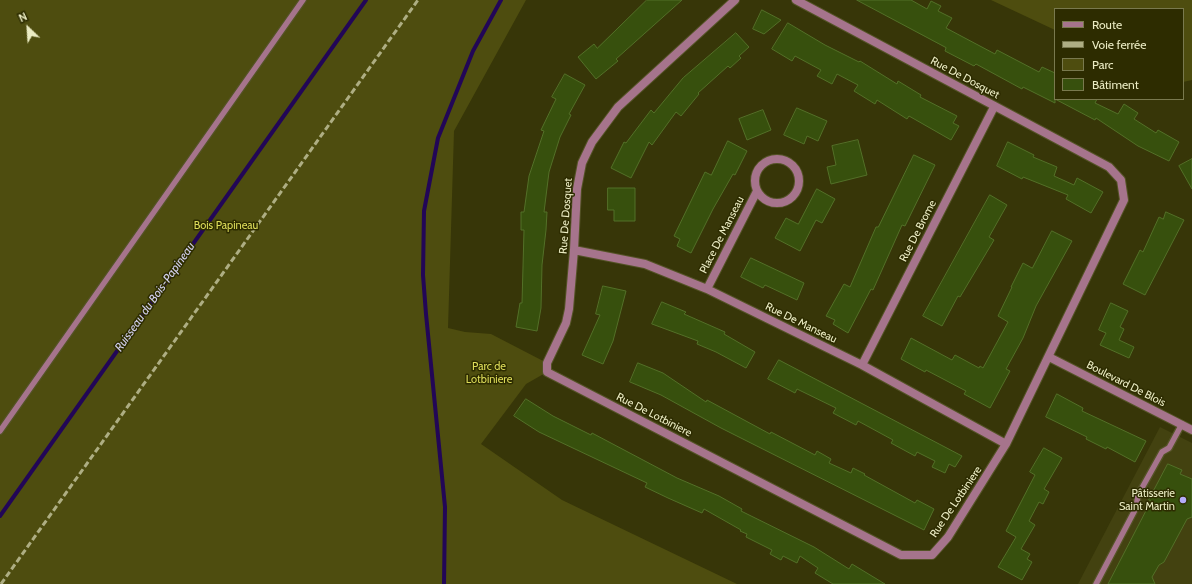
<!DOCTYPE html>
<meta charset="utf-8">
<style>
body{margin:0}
#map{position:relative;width:1192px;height:584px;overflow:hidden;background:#373608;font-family:Cabin,sans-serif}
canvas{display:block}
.legend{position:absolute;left:1054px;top:8px;width:130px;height:92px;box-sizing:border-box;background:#2d2c00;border:1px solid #79794e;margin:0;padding:5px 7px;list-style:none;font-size:12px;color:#ebecc3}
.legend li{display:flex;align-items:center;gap:8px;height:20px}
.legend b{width:20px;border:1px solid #79794e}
.north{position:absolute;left:8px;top:8px;width:40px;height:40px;-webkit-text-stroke:3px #2d2c00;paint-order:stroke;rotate:335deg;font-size:11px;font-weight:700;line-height:16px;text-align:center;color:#ebecc3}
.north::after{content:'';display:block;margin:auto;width:14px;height:18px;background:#ebecc3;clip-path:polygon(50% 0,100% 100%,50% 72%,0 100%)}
</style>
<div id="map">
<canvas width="1192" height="584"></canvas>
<ul class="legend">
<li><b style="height:5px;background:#a6748c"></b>Route</li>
<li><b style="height:5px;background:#aeae83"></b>Voie ferrée</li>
<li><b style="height:11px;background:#4e4d0f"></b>Parc</li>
<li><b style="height:11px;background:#37500d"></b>Bâtiment</li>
</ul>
<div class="north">N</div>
</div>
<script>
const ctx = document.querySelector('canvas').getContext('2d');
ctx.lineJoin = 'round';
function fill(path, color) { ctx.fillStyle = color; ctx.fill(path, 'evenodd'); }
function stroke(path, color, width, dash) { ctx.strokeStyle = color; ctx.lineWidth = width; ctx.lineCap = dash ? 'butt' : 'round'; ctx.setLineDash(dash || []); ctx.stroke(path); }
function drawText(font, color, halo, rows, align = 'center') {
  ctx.font = font + ' Cabin,sans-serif'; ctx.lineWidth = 3; ctx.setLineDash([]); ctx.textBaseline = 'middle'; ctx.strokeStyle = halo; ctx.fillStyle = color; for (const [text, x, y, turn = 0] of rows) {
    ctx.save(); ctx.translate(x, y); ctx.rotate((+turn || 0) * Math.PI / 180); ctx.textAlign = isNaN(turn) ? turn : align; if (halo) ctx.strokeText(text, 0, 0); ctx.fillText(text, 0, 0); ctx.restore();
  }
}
fill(new Path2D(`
 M1160 427 1192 443V584H1078Z`), '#434210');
fill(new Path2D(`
 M0 0H526L454 131 448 328 465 332 491 334 547 363V372L526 384 481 444 562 500 737 584H0Z
 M991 0H1192V80L1183 82V9H1055V30Z`), '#4e4d0f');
stroke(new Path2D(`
 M0 516 366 0
 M444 584 445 507 426 314 423 275 424 211 438 138 473 51 501 0`), '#220657', 4);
const building = new Path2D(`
 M647 0H682L616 59 618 61 596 79 578 57 594 44 597 48Z
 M857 0H911L927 9 931 1 941 6 938 11 952 18 946 28 995 54 997 50 1039 72 1042 67 1055 73V99H1097L1095 103 1118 114 1124 104 1138 113 1134 119 1156 133 1158 130 1179 142 1169 161 1138 146 1096 118 1095 120 1055 99V103L1023 87 1022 89 976 64 974 66 945 51 946 48Z
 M762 10 781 20 764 34 753 29Z
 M788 23 825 45 859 62 860 61 897 84 898 81 921 95 920 97 957 116 953 123 959 126 951 140 909 116 907 119 877 100 875 104 854 91 858 85 837 74 832 84 817 76 821 70 795 56 792 61 772 49Z
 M736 33 749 47 739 56 741 58 730 68 728 66 698 93 699 94 681 116 676 112 652 145 649 142 631 178 611 168 624 142 626 143 651 110 654 113 683 78Z
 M565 74 585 85 569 114 571 115 560 137 549 172 544 212H547L546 230 542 265 541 308 537 331 516 327 520 303H522L524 230H521V212H524L529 176 544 131 541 130 556 99 552 97Z
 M797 108 827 121 818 141 807 136 804 144 784 135Z
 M763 110 771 130 747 140 739 119Z
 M858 140 867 175 831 184 827 167 836 165 832 146Z
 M728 141 747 151 735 175 733 174 713 209 691 253 677 246 680 239 674 236 705 172 711 175Z
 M1008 142 1034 155 1033 157 1057 167 1054 176 1074 185 1077 178 1103 192 1091 213 1066 199 1068 195 1023 177 1022 179 997 166Z
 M914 155 935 165 905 226 902 225 873 290 871 289 848 333 833 324 835 320 826 316 844 284 850 287 876 227H878Z
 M1192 159V189L1179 166Z
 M608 188H635V221H614V210H608Z
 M817 189 835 199 822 223 816 220 800 251 775 238 786 218 798 224Z
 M990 195 1007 205 989 237 994 240 960 297 958 296 942 326 923 316Z
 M1166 212 1184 220 1145 295 1123 284 1140 250 1143 252 1159 217 1163 219Z
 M1052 231 1072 241 1036 306 1023 338 1006 369 1010 371 990 408 964 394 966 391 926 370 925 372 901 359 911 338 952 360 955 355 979 368 980 366 983 368 1008 322 998 316 1012 287H1011L1023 263 1032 268Z
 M751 258 804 283 797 300 765 285 763 288 741 277Z
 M603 286 626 291 613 341 603 364 582 355 600 315 596 314Z
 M662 302 686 312 684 314 725 332 724 334 755 352 746 368 716 352 697 344 698 341 652 324Z
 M1111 303 1128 311 1120 327 1124 329 1119 340 1134 347 1129 358 1100 345 1106 333 1099 330Z
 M779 360 962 456 955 467 949 464 945 473 932 467 935 461 917 452 915 456 891 443 893 440 858 421 856 425 833 413 836 408 797 389 795 393 768 379Z
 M638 363 663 373 706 402 707 400 770 434 771 432 815 455 817 451 831 459 829 463 851 473 853 468 865 474 864 475 915 503 917 500 934 509 924 530 721 428 661 395 630 382Z
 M1057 394 1083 408 1082 411 1146 441 1135 462 1107 447 1106 449 1086 439 1087 437 1046 417Z
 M526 399 553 416 591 435 592 433 677 478 719 496 742 509 741 511 814 547 849 569 852 564 885 584H833L815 573 818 568 800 556 797 563 783 556 781 560 770 554 772 550 746 537 747 534 740 531 741 530 704 509 702 513 668 498 645 487 647 483 539 432 514 416Z
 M1044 448 1062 458 1044 489 1049 492 1043 504 1039 502 1029 521 1035 525 1021 549 1030 554 1027 559 1032 562 1022 580 998 567 1016 537 1006 531 1035 475 1030 472Z
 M1168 464 1182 470 1180 474 1192 479V517L1187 519 1164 562 1159 565 1152 577 1155 584H1108L1151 501 1149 500Z`);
fill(building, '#37500d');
stroke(building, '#537028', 1);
const service = new Path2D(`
 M0 431 303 0
 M1096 584 1136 508 1138 495 1162 452 1169 448 1182 424`);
const minor = new Path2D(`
 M735 0 618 107 592 142 582 163 577 189 574 250 569 309 566 323 547 363V372L901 555H932L948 537 1006 444 1124 200 1121 180 1109 167 796 0
 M755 181a22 22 0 1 1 44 0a22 22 0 1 1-44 0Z
 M574 250 645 264 707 289 862 365 1006 444
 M707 289 757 191
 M1049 357 1192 430
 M862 365 994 107`);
stroke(service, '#545326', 8);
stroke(minor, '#545326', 10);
stroke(service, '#a6748c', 5.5);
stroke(minor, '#a6748c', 8);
stroke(new Path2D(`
 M1 584 418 0`), '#aeae83', 3, [6, 3]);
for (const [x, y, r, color] of [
 [1183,500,4,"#b4acf9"]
]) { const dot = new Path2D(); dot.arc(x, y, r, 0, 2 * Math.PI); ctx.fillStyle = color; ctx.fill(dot); stroke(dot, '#2d2c00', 1.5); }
drawText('11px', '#ebecc3', '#2d2c00', [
 ["Rue De Dosquet",965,78,28],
 ["Rue De Dosquet",566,216,-86],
 ["Rue De Brome",918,231,-63],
 ["Place De Manseau",722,235,-63],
 ["Rue De Manseau",801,323,26],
 ["Boulevard De Blois",1126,384,27],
 ["Rue De Lotbiniere",654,415,27],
 ["Rue De Lotbiniere",956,502,-56]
]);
drawText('11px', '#dddc59', '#2d2c00', [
 ["Bois Papineau",226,226],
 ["Parc de",489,367],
 ["Lotbiniere",489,380]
]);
drawText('11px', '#ebecc3', '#2d2c00', [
 ["Pâtisserie",1175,494],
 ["Saint Martin",1175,507]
], 'right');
drawText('italic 12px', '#d0cee9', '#2d2c00', [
 ["Ruisseau du Bois-Papineau",155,297,-55]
]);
</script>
